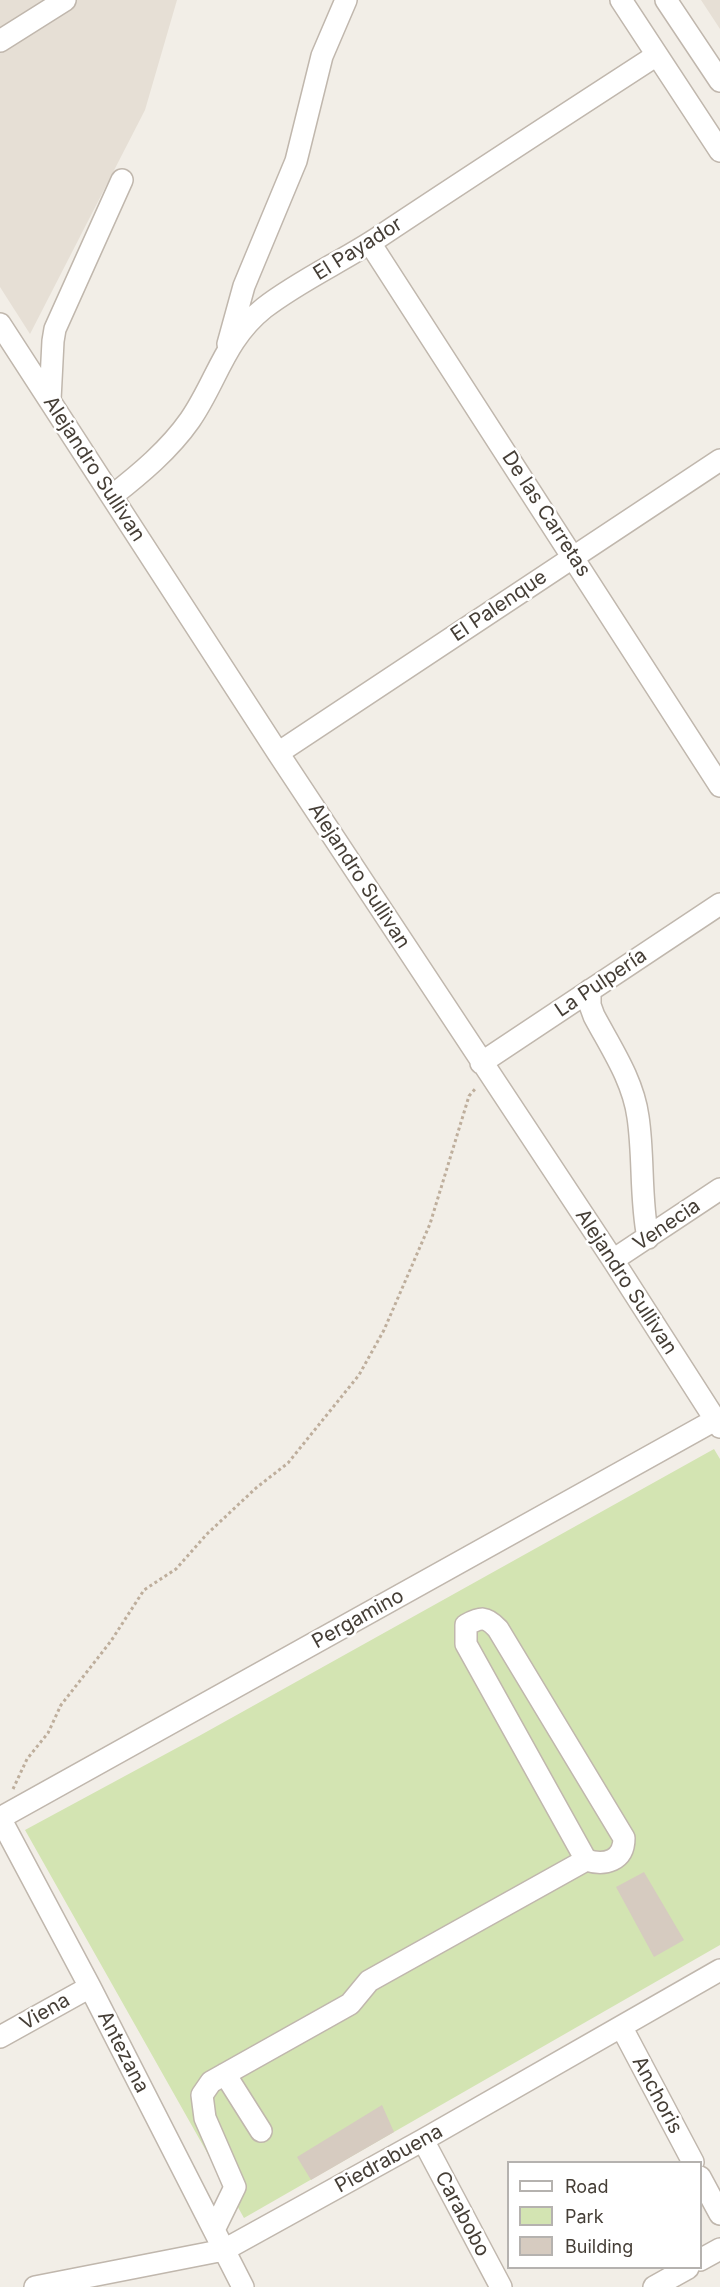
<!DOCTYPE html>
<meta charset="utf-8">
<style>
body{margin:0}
#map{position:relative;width:720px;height:2287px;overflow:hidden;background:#f2eee7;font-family:Inter,sans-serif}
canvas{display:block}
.legend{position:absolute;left:507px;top:2161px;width:195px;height:108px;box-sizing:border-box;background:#fff;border:2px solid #b5b2af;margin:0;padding:8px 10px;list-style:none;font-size:18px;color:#453e36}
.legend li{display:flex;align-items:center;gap:12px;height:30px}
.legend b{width:30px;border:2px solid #b5b2af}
</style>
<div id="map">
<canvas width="720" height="2287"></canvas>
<ul class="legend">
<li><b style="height:8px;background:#fff"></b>Road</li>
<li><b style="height:16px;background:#d3e4b2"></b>Park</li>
<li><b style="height:16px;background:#d6cbc0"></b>Building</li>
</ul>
</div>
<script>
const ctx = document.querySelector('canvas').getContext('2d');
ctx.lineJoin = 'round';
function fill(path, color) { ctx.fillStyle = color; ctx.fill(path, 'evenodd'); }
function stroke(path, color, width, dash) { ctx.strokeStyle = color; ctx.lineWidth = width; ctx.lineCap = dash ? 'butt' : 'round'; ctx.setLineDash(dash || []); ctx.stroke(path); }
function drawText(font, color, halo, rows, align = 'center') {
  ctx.font = font + ' Inter,sans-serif'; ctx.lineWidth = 5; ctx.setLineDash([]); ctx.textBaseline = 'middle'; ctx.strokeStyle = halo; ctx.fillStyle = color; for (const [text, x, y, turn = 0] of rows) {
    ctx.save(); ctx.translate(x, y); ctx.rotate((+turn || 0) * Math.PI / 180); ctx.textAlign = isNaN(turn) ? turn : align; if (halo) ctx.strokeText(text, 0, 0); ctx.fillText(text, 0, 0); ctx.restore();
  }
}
fill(new Path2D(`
 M0 0H177L145 110 30 334 0 287Z
 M701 0H720V29Z`), '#e6dfd5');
fill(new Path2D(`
 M714 1449 720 1459V1945L244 2218 25 1830 199 1736Z`), '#d3e4b2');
fill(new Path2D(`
 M644 1872 684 1940 654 1957 616 1887Z
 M382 2105 394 2132 311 2180 297 2157Z`), '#d6cbc0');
const minor = new Path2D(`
 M621 0 720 151
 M666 0 720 81
 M0 41 65 0
 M370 243 720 786
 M0 324 278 753 613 1260 720 1427
 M228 344 244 286 296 161 322 56 346 0
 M50 400 53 341 55 329 122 180
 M112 496C140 474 169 450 190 420 217 381 224 340 264 308 299 281 339 263 376 239 469 177 563 116 657 55
 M278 753 720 460
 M590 990V1005L594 1016C611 1048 633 1080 638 1117 644 1157 640 1198 648 1238
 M481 1063 720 904
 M613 1260 720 1189
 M0 1818 715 1420
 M0 1818 90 1987 243 2287
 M622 2028 693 2162
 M0 2037 90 1987
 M225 2074 261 2131
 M423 2140 501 2287
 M700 2177 720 2214
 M214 2230 235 2187 205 2118 202 2095 211 2082 350 2004 369 1981 586 1860C605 1866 624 1861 624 1838L498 1629C486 1616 481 1617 466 1625V1644L586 1860
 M700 2260 720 2249
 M35 2287 224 2250 423 2140 720 1970
 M654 2287 688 2268`);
stroke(minor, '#c0b7ad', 24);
stroke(new Path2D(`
 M13 1789 27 1759 48 1733 61 1705 111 1641 144 1590 176 1569 207 1534 256 1488 288 1463 359 1375 384 1330 430 1224 469 1096 476 1088`), '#beae9c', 3, [3, 3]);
stroke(minor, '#fff', 21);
drawText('20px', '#453e36', '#fff', [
 ["El Payador",358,249,-32],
 ["Alejandro Sullivan",94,469,57],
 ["De las Carretas",546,514,57],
 ["El Palenque",499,606,-34],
 ["Alejandro Sullivan",359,876,57],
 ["La Pulpería",601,983,-34],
 ["Venecia",667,1225,-34],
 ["Alejandro Sullivan",626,1282,57],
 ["Pergamino",358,1619,-29],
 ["Viena",45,2012,-30],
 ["Antezana",123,2052,63],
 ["Anchoris",657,2095,62],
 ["Piedrabuena",389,2159,-29],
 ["Carabobo",462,2214,62]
]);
</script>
